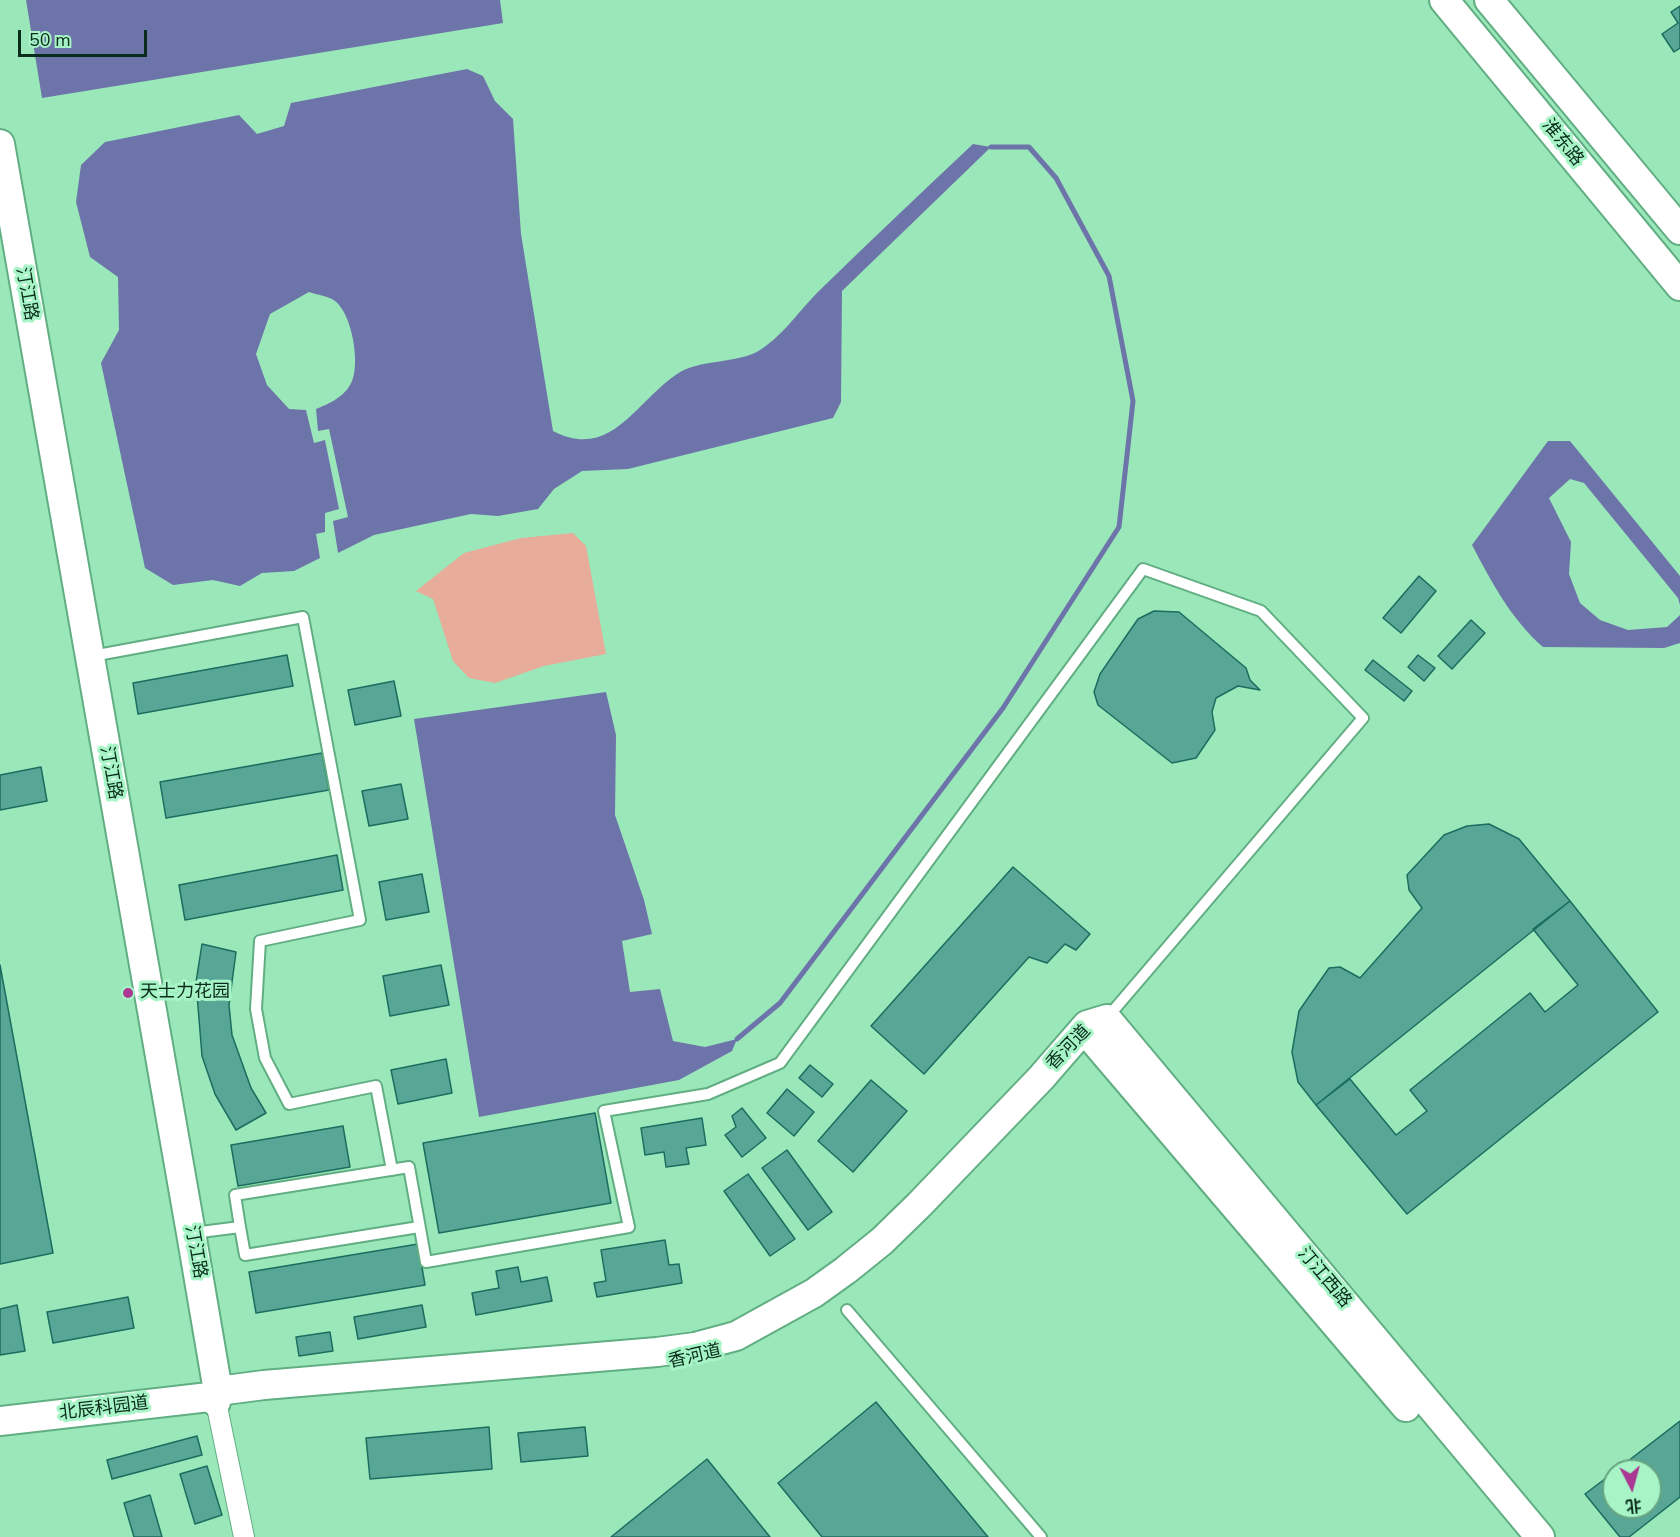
<!DOCTYPE html>
<meta charset="utf-8">
<style>
body{margin:0}
#map{position:relative;width:1680px;height:1537px;overflow:hidden;background:#9ae8ba;font-family:"Nunito Sans","Noto Sans SC",sans-serif}
canvas{display:block}
.north{position:absolute;left:1602px;top:1459px;width:60px;height:60px;box-sizing:border-box;background:#a7f5c7;border:2px solid #68a582;border-radius:50%;rotate:174deg;font-size:16px;font-weight:700;line-height:24px;text-align:center;color:#0a2c1b}
.north::after{content:'';display:block;margin:auto;width:21px;height:27px;background:#ab3892;clip-path:polygon(50% 0,100% 100%,50% 72%,0 100%)}
.scale{position:absolute;left:18px;top:30px;width:129px;height:27px;box-sizing:border-box;border:3px solid #0a2c1b;border-top:0;padding-left:8px;font-size:18px;line-height:21px;white-space:nowrap;color:#0a2c1b;-webkit-text-stroke:4px #a7f5c7;paint-order:stroke}
</style>
<div id="map">
<canvas width="1680" height="1537"></canvas>
<div class="north">北</div>
<div class="scale">50 m</div>
</div>
<script>
const ctx = document.querySelector('canvas').getContext('2d');
ctx.lineJoin = 'round';
function fill(path, color) { ctx.fillStyle = color; ctx.fill(path, 'evenodd'); }
function stroke(path, color, width, dash) { ctx.strokeStyle = color; ctx.lineWidth = width; ctx.lineCap = dash ? 'butt' : 'round'; ctx.setLineDash(dash || []); ctx.stroke(path); }
function drawText(font, color, halo, rows, align = 'center') {
  ctx.font = font + ' "Nunito Sans","Noto Sans SC",sans-serif'; ctx.lineWidth = 6; ctx.setLineDash([]); ctx.textBaseline = 'middle'; ctx.strokeStyle = halo; ctx.fillStyle = color; for (const [text, x, y, turn = 0] of rows) {
    ctx.save(); ctx.translate(x, y); ctx.rotate((+turn || 0) * Math.PI / 180); ctx.textAlign = isNaN(turn) ? turn : align; if (halo) ctx.strokeText(text, 0, 0); ctx.fillText(text, 0, 0); ctx.restore();
  }
}
fill(new Path2D(`
 M573 533 586 546 606 654 544 666 495 683 469 678 453 661 433 599 416 591 464 553 521 538Z`), '#e7ac9a');
fill(new Path2D(`
 M26 0H500L503 23 42 98Z
 M467 69 483 76 495 101 513 119 521 234 553 431C611 461 635 402 677 374 698 359 738 364 760 350 785 334 800 309 821 289 871 240 922 192 973 144L991 147 842 291 841 402 833 418 628 469 582 471 554 489 538 509 498 516 471 514 374 535 338 553 333 521 348 517 329 429 318 431 316 409C329 404 346 396 352 381 360 362 352 314 335 301 329 296 317 295 309 292L270 314 256 354 267 385 289 409 306 410 314 443 325 440 339 509 325 513V532L316 534 320 558 294 571 262 573 240 586 213 580 173 585 145 568 101 363 119 330 118 277 90 257 76 202 81 165 105 142 239 115 257 134 284 126 291 103Z
 M1548 441H1570L1680 576V605L1678 598 1584 483 1570 479 1549 498 1571 542 1569 574 1580 603 1600 620 1628 630 1667 627 1680 615V643L1664 648 1543 647C1511 619 1492 583 1472 545Z
 M606 692 616 735 615 815 644 900 652 934 622 941 630 992 660 989 673 1041 705 1047 737 1039 732 1051 679 1080 479 1117 414 719Z`), '#6d74a9');
stroke(new Path2D(`
 M737 1039 780 1003 1003 708 1119 527 1133 401 1109 276 1056 178 1029 147H991`), '#6d74a9', 5);
const building = new Path2D(`
 M1680 6V48L1674 52 1662 34 1678 23 1671 12Z
 M1419 576 1436 591 1401 633 1383 618Z
 M1154 611 1179 612 1246 668 1250 680 1260 690 1238 686 1216 698 1212 712 1215 730 1196 758 1172 763 1098 705 1094 692 1100 674 1138 619Z
 M1471 620 1485 633 1452 669 1438 656Z
 M287 655 293 686 138 714 133 683Z
 M1418 655 1435 668 1424 681 1408 667Z
 M1373 660 1412 691 1404 701 1365 670Z
 M394 681 401 716 355 725 348 690Z
 M322 753 329 790 166 818 160 782Z
 M41 767 47 801 0 810V775Z
 M401 784 408 819 369 826 362 791Z
 M1489 824 1519 839 1570 901 1316 1105 1298 1082 1292 1052 1299 1011 1329 968 1340 967 1360 978 1422 908 1409 890 1407 875 1444 835 1467 826Z
 M337 855 343 890 185 920 179 885Z
 M1013 867 1090 934 1076 950 1065 944 1047 963 1029 957 924 1074 871 1026Z
 M422 874 429 912 386 920 379 882Z
 M1570 901 1658 1012 1407 1214 1316 1105 1350 1079 1396 1135 1427 1111 1410 1090 1530 993 1545 1012 1578 985 1533 929Z
 M202 944 236 952 229 1005 232 1035 251 1088 266 1113 236 1130 215 1094 202 1056 196 982Z
 M0 965 53 1253 0 1264Z
 M441 965 449 1005 390 1016 383 976Z
 M446 1059 452 1093 398 1104 391 1070Z
 M810 1065 833 1084 822 1097 799 1078Z
 M871 1080 907 1111 853 1172 818 1141Z
 M787 1089 814 1112 794 1136 767 1113Z
 M742 1108 766 1138 742 1157 725 1135 736 1127 732 1116Z
 M595 1113 611 1203 439 1233 423 1143Z
 M702 1118 706 1145 686 1148 689 1164 666 1167 664 1152 645 1155 641 1128Z
 M343 1126 350 1167 238 1186 231 1145Z
 M787 1150 832 1212 808 1230 762 1168Z
 M748 1174 795 1239 770 1256 724 1191Z
 M665 1240 669 1265 679 1264 682 1283 597 1297 594 1283 606 1281 601 1250Z
 M418 1244 425 1285 256 1313 249 1272Z
 M518 1267 521 1282 547 1277 552 1301 476 1315 472 1293 499 1288 496 1271Z
 M128 1297 134 1328 53 1343 47 1312Z
 M17 1305 25 1351 0 1355V1309Z
 M422 1305 426 1327 358 1339 354 1317Z
 M330 1332 333 1351 299 1356 296 1337Z
 M876 1402 988 1537H822L778 1483Z
 M1680 1421V1497L1629 1537H1620L1585 1494 1614 1472V1507H1650V1471H1615Z
 M489 1427 492 1469 370 1479 366 1438Z
 M585 1427 588 1456 521 1462 518 1433Z
 M197 1436 202 1455 112 1479 107 1460Z
 M707 1459 770 1537H611Z
 M207 1466 222 1515 195 1524 180 1474Z
 M150 1495 162 1537H134L124 1503Z`);
fill(building, '#58a695');
stroke(building, '#1b6e5f', 1.5);
const lane = new Path2D(`
 M92 656 303 617 360 920 260 941 256 1009 265 1058 289 1104 376 1086 392 1170
 M240 1227 245 1255 419 1227
 M193 1233 240 1227 235 1195 409 1167 426 1262 629 1227 604 1111 708 1094 780 1063 1143 569 1261 611 1363 718 1107 1018
 M847 1310 1041 1537`);
const street = new Path2D(`
 M216 1402 244 1537`);
const secondary = new Path2D(`
 M1444 0 1680 286
 M1489 0 1680 230
 M0 144 191 1233 218 1391 216 1402
 M1107 1019 1540 1537
 M1087 1025 1095 1042 1406 1407
 M0 1421 209 1397 218 1391 264 1385 657 1352 695 1347 736 1336 814 1293 846 1270 882 1241 919 1205 1041 1078 1087 1025 1107 1019`);
stroke(lane, '#61ae83', 14);
stroke(street, '#61ae83', 22);
stroke(secondary, '#61ae83', 32);
stroke(lane, '#fff', 10);
stroke(street, '#fff', 20);
stroke(secondary, '#fff', 28);
for (const [x, y, r, color] of [
 [128,993,6,"#ab3892"]
]) { const dot = new Path2D(); dot.arc(x, y, r, 0, 2 * Math.PI); ctx.fillStyle = color; ctx.fill(dot); stroke(dot, '#a7f5c7', 2); }
drawText('18px', '#0a2c1b', '#a7f5c7', [
 ["淮东路",1562,143,51],
 ["汀江路",26,294,80],
 ["汀江路",110,773,80],
 ["香河道",1069,1048,-46],
 ["汀江路",195,1252,80],
 ["汀江西路",1324,1278,50],
 ["香河道",695,1357,-13],
 ["北辰科园道",104,1409,-7]
]);
drawText('18px', '#0a2c1b', '#a7f5c7', [
 ["天士力花园",140,993]
], 'left');
</script>
